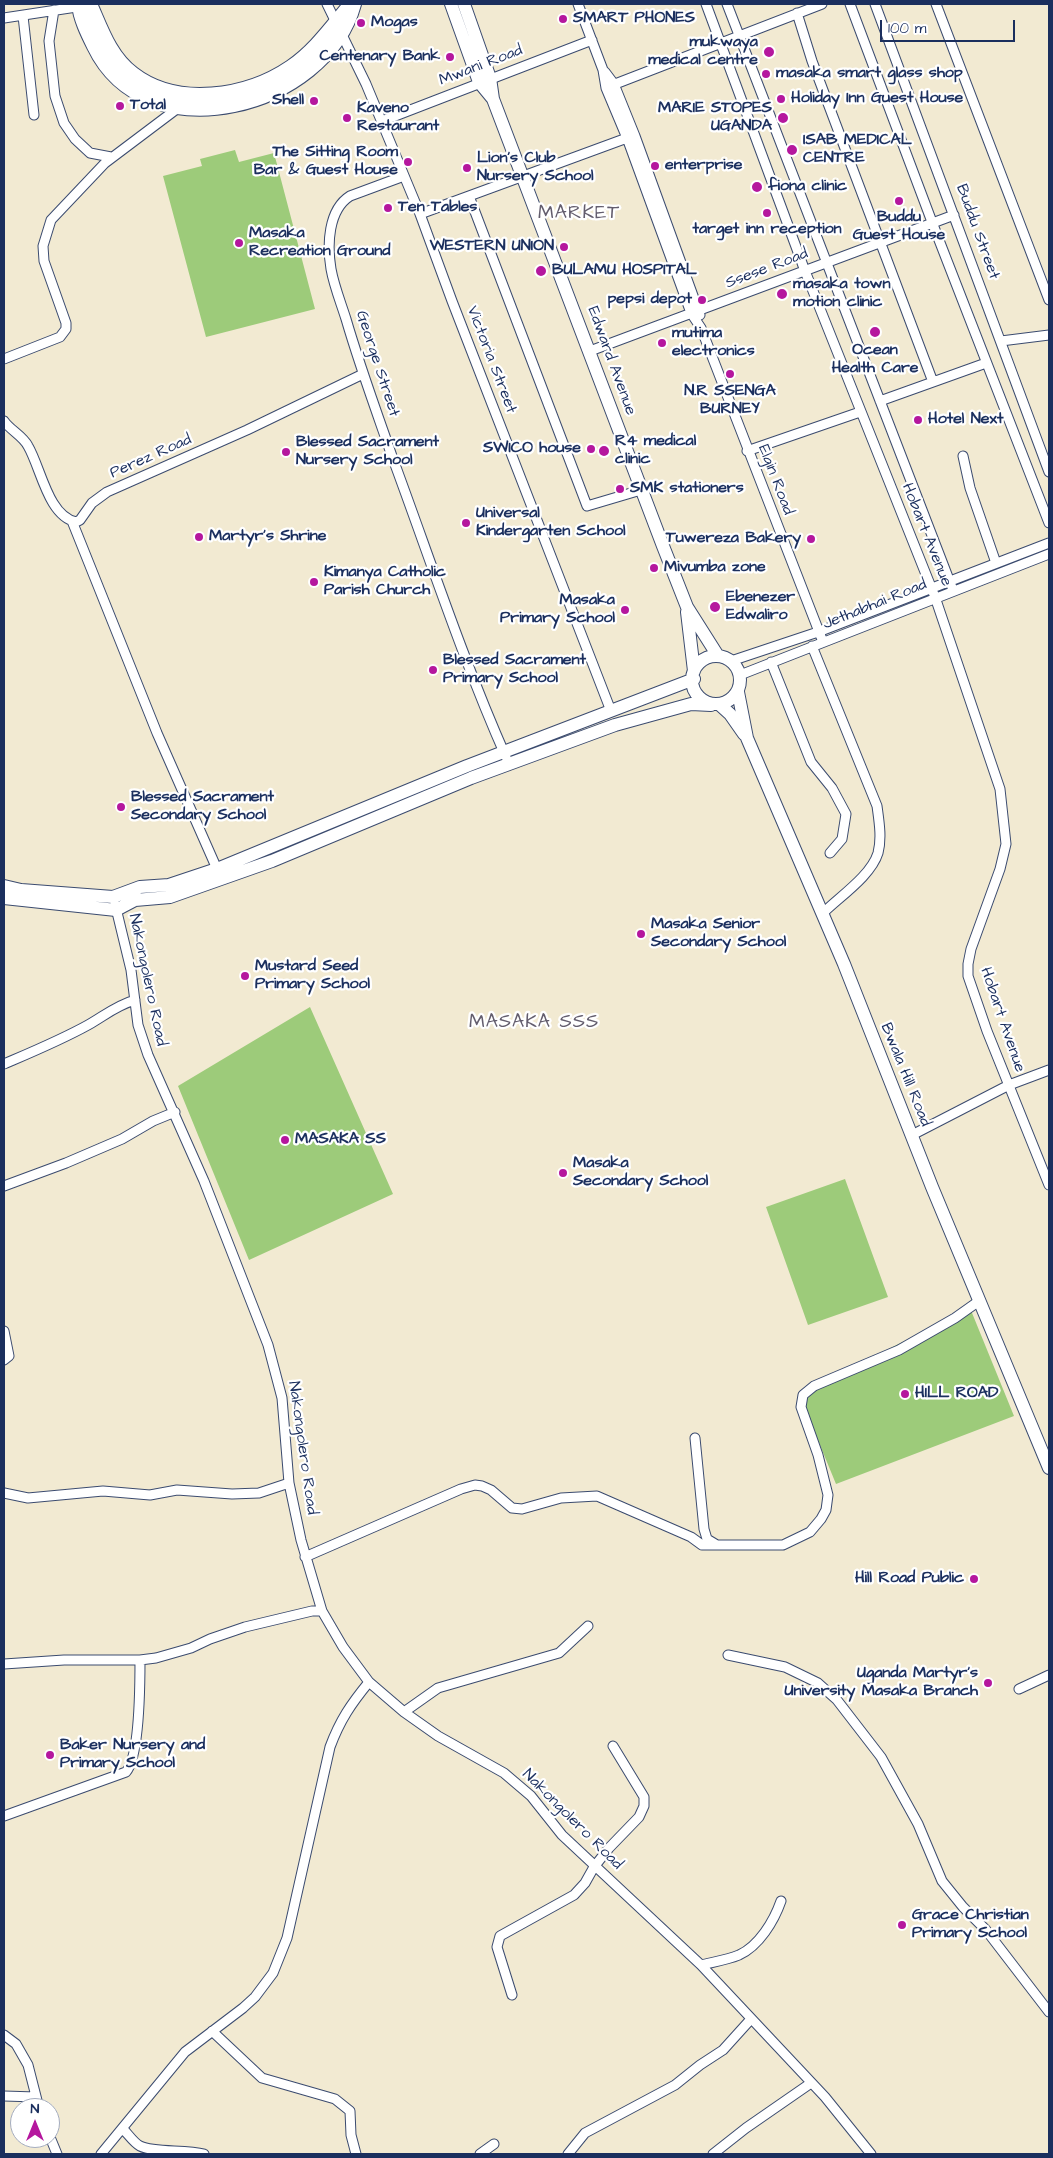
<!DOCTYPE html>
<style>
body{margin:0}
#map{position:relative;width:1053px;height:2158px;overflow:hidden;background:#f2ead2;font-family:"Architects Daughter",sans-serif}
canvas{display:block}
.frame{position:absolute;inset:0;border:5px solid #1b2f5e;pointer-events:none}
.north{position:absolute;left:10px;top:2098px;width:50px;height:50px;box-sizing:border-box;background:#fff;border:1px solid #a4acbf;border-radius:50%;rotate:0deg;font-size:14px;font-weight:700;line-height:20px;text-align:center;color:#1b2f5e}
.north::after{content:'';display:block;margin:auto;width:18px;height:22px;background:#b5179e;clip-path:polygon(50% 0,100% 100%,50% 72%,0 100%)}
.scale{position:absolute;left:880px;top:20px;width:135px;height:22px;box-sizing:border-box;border:2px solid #1b2f5e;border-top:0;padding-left:6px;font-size:15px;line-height:18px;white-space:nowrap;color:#1b2f5e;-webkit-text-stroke:4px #fff;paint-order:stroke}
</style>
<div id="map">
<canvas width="1053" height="2158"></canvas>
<div class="frame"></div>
<div class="north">N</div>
<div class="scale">100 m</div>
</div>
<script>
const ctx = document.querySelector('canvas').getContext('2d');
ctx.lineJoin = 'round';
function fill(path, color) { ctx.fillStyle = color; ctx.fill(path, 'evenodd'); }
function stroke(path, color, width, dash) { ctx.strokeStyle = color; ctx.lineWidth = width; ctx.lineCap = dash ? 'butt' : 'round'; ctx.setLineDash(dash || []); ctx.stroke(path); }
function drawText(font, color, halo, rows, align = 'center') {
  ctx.font = font + ' "Architects Daughter",sans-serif'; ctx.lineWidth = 4.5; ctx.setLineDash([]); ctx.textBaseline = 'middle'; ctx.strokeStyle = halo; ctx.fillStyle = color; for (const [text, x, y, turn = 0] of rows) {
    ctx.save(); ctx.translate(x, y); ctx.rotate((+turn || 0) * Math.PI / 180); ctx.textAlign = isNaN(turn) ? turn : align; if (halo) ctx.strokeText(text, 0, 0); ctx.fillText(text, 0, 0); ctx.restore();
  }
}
fill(new Path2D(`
 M235 150 239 162 274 153 315 309 206 337 163 176 202 166 200 159Z
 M310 1007 393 1194 249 1260 178 1086Z
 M845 1179 888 1297 808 1325 766 1207Z
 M970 1308 1014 1416 836 1484 801 1399 811 1388Z`), '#9dcb7a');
const street = new Path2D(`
 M327 4 366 84 420 214 452 301 611 711
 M578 4 603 70 606 88 627 138 691 313 701 328 823 642
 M706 4 805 271 935 597 1000 789 1006 844 1000 869 971 949 968 964V976L987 1031 1049 1185
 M727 4 953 590
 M850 4 932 222 1049 523
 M875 4 1049 472
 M936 4 1049 300
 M54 10 49 41 55 96 64 123 75 139 90 153 111 157
 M797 13 812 61 933 382
 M23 16 34 115
 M4 18 83 6
 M605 72 614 84 635 136 700 315
 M610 86 822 4
 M382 121 592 40
 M404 176 350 196C328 210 327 245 331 269 334 286 341 303 346 319 360 367 377 413 393 459 430 559 463 660 506 757
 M469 196 587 506 641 490
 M420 214 627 138
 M1001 341 1049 335
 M590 351 954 215
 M4 359 60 337 66 329V323L44 261 43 246 51 220 105 163 178 108 180 103
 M880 401 986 363
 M4 421C10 430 23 436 28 446 41 468 48 516 76 522L80 520 92 503 107 492 247 430 363 374
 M747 451 860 412
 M963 456 970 488 996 563
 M72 521 157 733 217 869
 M812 646 877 806C879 821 882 838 878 853 871 876 839 897 822 914
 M731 661 818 632 1049 543
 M771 662 811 762 832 788 846 814 842 839 830 853
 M740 675 1049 554
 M115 904 131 970 138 1025 148 1055 204 1181 268 1345 282 1398 289 1483 301 1540 322 1611 343 1647 369 1682 404 1712 438 1736 504 1773 531 1796 562 1835 701 1965 825 2097 871 2154
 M4 1064C32 1052 61 1040 88 1025 104 1016 117 1005 135 1000
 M912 1135 1009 1085 1049 1070
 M4 1186 66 1163 122 1139 153 1121 175 1112
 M4 1331 9 1356 4 1360
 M695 1438 704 1529 707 1539 717 1545
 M4 1493 28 1498 103 1491 150 1495 177 1490 232 1494 259 1493 289 1483
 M305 1557 461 1489 475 1485 482 1486 491 1490 512 1508 522 1509 561 1498 597 1496 691 1537 702 1545H783L810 1532 821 1519 826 1510 828 1495 818 1455 801 1407 803 1395 814 1386 899 1350 955 1318 979 1301
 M728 1655 785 1667 818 1683 837 1700 881 1757 918 1824 942 1881 963 1907 986 1930 1049 2012
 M4 1664 64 1660H140L156 1658 191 1648 210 1639 245 1627 312 1611H322
 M1019 1689 1049 1675
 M404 1712 438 1688 559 1653 588 1626
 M4 1816 126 1772C140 1756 140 1683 140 1660
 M701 1965C713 1962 727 1960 739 1955 759 1946 774 1921 781 1901
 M512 1995 497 1947 500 1936 574 1895 585 1883 594 1867 609 1848 639 1817 644 1806V1797L613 1746
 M212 2031 262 2078 335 2099 350 2111 351 2135 356 2154
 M4 2035 16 2044 28 2065 39 2108
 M4 2096 36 2097
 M123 2129C128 2134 134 2143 140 2146 154 2153 186 2149 204 2154
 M50 2137 57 2154
 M101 2154 185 2052 243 2008 255 1997 273 1973 287 1938 330 1747C340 1720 351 1704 369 1682
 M480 2154 494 2144
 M568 2154 585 2133 675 2085 700 2065 723 2050 751 2019
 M713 2154 746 2128 811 2083`);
const secondary = new Path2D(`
 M451 4 479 82 493 99
 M464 4 490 78 493 99 663 546 687 607 718 656
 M687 612 694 671
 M692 680a24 24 0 1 1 48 0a24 24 0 1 1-48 0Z
 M738 692 747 738 844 964 932 1187 1049 1468
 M719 704 730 714 744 734
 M4 886 21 890 113 897 140 887 169 885 217 869 467 766 694 679
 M4 898 116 910 135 900 170 897 272 861 471 778 615 725 691 704 711 705`);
const primary = new Path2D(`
 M79 4C80 18 88 34 94 46 147 156 326 108 354 4
 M90 4C101 29 110 57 133 74 177 108 247 97 291 67 315 51 333 25 351 4`);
stroke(street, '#3b4b6f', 11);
stroke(secondary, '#3b4b6f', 14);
stroke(primary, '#3b4b6f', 16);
stroke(street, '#fff', 9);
stroke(secondary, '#fff', 12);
stroke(primary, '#fff', 14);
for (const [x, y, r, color] of [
 [563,19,5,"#b5179e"],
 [361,23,5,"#b5179e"],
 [769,52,6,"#b5179e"],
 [450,57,5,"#b5179e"],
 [766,74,5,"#b5179e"],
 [781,99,5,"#b5179e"],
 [314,101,5,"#b5179e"],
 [120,106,5,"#b5179e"],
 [347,118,5,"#b5179e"],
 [783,118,6,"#b5179e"],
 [792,150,6,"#b5179e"],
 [408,162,5,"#b5179e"],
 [655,166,5,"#b5179e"],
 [467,168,5,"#b5179e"],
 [757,187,6,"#b5179e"],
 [899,201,5,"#b5179e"],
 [388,208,5,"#b5179e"],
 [767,213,5,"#b5179e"],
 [239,243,5,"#b5179e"],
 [564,247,5,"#b5179e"],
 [541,271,6,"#b5179e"],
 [782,294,6,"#b5179e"],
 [702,300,5,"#b5179e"],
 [875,332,6,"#b5179e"],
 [662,343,5,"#b5179e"],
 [730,374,5,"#b5179e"],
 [918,420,5,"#b5179e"],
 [591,449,5,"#b5179e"],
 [604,451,6,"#b5179e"],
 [286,452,5,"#b5179e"],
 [620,489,5,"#b5179e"],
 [466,523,5,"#b5179e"],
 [199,537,5,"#b5179e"],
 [811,539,5,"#b5179e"],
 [654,568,5,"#b5179e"],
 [314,582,5,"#b5179e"],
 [715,607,6,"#b5179e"],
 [625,610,5,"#b5179e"],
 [433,670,5,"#b5179e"],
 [121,807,5,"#b5179e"],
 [641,934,5,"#b5179e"],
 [245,976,5,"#b5179e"],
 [285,1140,5,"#b5179e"],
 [563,1173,5,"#b5179e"],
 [905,1394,5,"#b5179e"],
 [974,1579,5,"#b5179e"],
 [988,1683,5,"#b5179e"],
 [50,1755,5,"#b5179e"],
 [902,1925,5,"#b5179e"]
]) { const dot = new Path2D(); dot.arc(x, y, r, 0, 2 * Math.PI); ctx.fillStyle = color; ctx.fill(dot); stroke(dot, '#fff', 2); }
drawText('bold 16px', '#1b2f5e', '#fff', [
 ["SMART PHONES",573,19],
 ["Mogas",371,23],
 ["mukwaya",758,43,"right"],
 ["medical centre",758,61,"right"],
 ["Centenary Bank",440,57,"right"],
 ["masaka smart glass shop",776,74],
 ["Holiday Inn Guest House",791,99],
 ["Shell",304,101,"right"],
 ["Total",130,106],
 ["Kaveno",357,109],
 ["Restaurant",357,127],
 ["MARIE STOPES",772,109,"right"],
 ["UGANDA",772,127,"right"],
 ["ISAB MEDICAL",803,141],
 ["CENTRE",803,159],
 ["The Sitting Room",398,153,"right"],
 ["Bar & Guest House",398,171,"right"],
 ["Lion's Club",477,159],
 ["Nursery School",477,177],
 ["enterprise",665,166],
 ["fiona clinic",768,187],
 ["Ten Tables",398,208],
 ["Buddu",899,218,"center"],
 ["Guest House",899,236,"center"],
 ["target inn reception",767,230,"center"],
 ["Masaka",249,234],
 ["Recreation Ground",249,252],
 ["WESTERN UNION",554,247,"right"],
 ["BULAMU HOSPITAL",552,271],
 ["masaka town",793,285],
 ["motion clinic",793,303],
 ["pepsi depot",692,300,"right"],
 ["mutima",672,334],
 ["electronics",672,352],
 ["Ocean",875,351,"center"],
 ["Health Care",875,369,"center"],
 ["N.R SSENGA",730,392,"center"],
 ["BURNEY",730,410,"center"],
 ["Hotel Next",928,420],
 ["R4 medical",615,442],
 ["clinic",615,460],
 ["Blessed Sacrament",296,443],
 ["Nursery School",296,461],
 ["SWICO house",581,449,"right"],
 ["SMK stationers",630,489],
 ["Universal",476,514],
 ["Kindergarten School",476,532],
 ["Martyr's Shrine",209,537],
 ["Tuwereza Bakery",801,539,"right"],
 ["Mivumba zone",664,568],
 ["Kimanya Catholic",324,573],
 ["Parish Church",324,591],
 ["Ebenezer",726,598],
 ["Edwaliro",726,616],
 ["Masaka",615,601,"right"],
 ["Primary School",615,619,"right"],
 ["Blessed Sacrament",443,661],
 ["Primary School",443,679],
 ["Blessed Sacrament",131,798],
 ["Secondary School",131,816],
 ["Masaka Senior",651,925],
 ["Secondary School",651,943],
 ["Mustard Seed",255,967],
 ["Primary School",255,985],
 ["MASAKA SS",295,1140],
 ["Masaka",573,1164],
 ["Secondary School",573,1182],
 ["HILL ROAD",915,1394],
 ["Hill Road Public",964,1579,"right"],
 ["Uganda Martyr's",978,1674,"right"],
 ["University Masaka Branch",978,1692,"right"],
 ["Baker Nursery and",60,1746],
 ["Primary School",60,1764],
 ["Grace Christian",912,1916],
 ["Primary School",912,1934]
], 'left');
drawText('16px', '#1b2f5e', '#fff', [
 ["Mwani Road",481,66,-21],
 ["Buddu Street",977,232,70],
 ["Ssese Road",767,269,-21],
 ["Victoria Street",491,360,69],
 ["Edward Avenue",611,361,70],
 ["George Street",377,364,72],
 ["Perez Road",151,457,-24],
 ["Elgin Road",775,480,69],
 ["Hobart Avenue",926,535,68],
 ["Jethabhai Road",875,605,-22],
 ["Nakongolero Road",147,980,78],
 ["Hobart Avenue",1002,1020,71],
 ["Bwala Hill Road",905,1075,68],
 ["Nakongolero Road",302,1448,82],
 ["Nakongolero Road",572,1820,45]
]);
ctx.letterSpacing = '1px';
drawText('19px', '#635d6d', '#fff', [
 ["MARKET",579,214],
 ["MASAKA SSS",534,1023]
]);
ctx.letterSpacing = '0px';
</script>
